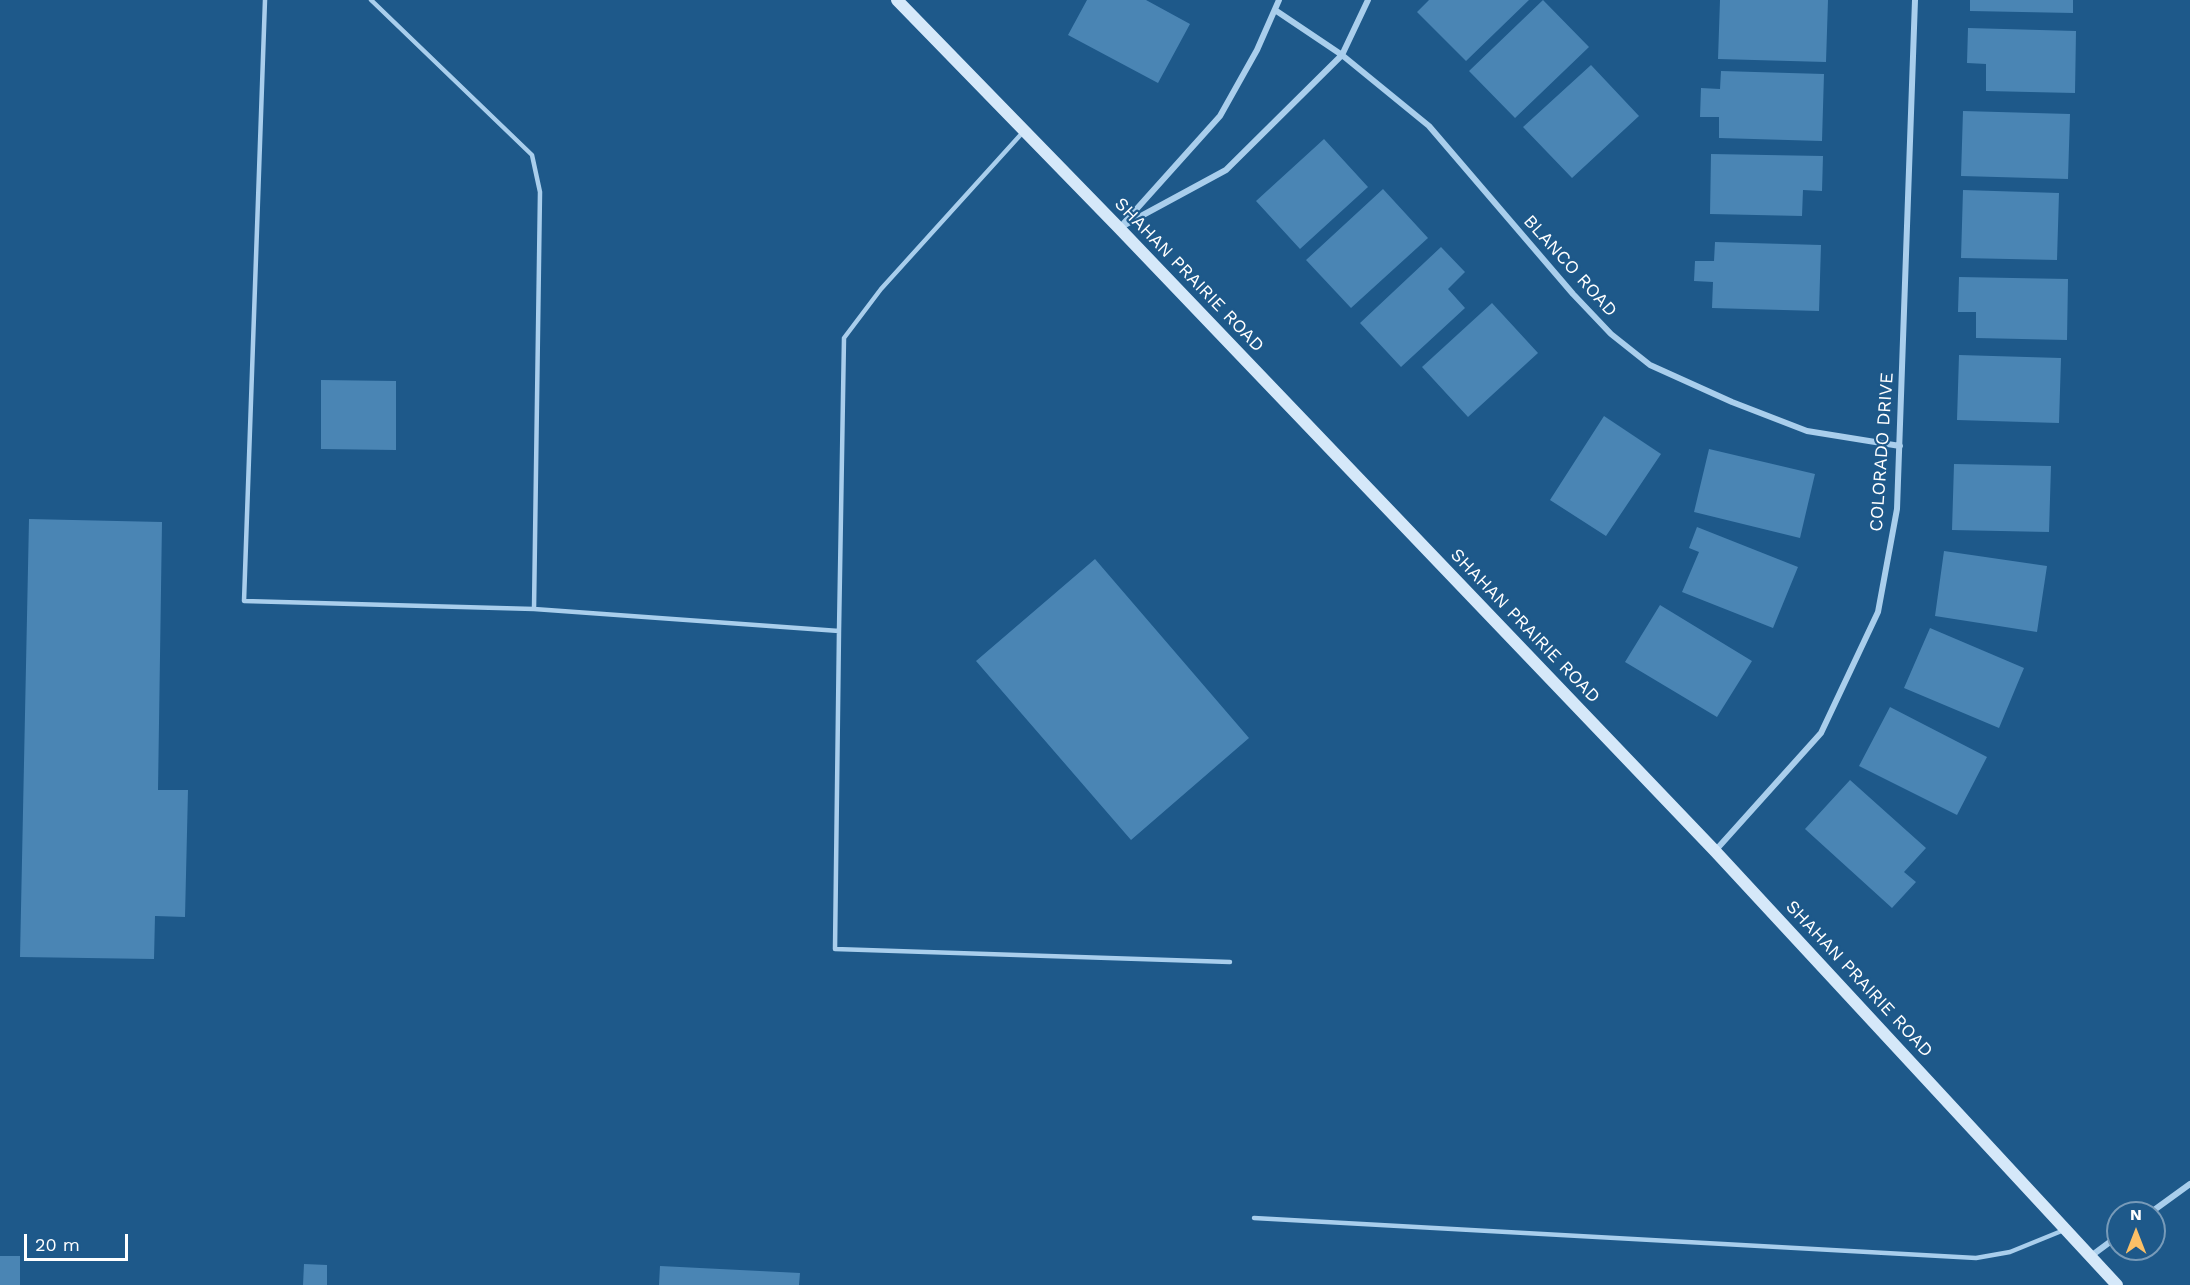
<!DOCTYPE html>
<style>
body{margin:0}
#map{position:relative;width:2190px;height:1285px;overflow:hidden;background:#1e598a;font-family:"Work Sans",sans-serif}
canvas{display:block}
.north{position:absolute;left:2106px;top:1201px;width:60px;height:60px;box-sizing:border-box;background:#1e598a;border:2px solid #789bb9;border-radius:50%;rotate:0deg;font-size:16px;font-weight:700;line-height:24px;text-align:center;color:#fff}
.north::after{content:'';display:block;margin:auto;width:21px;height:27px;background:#fbc067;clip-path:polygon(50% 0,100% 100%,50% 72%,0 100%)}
.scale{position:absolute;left:24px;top:1234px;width:104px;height:27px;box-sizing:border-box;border:3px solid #fff;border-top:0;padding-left:8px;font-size:18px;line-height:21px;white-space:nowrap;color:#fff;-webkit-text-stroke:4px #1e598a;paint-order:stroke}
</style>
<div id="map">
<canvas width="2190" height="1285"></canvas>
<div class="north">N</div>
<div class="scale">20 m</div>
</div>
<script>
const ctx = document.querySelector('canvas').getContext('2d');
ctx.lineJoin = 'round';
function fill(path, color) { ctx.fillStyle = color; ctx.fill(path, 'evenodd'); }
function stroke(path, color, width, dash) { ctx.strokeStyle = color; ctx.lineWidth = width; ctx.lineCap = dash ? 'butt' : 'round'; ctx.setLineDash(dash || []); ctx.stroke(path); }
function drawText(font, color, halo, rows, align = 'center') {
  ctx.font = font + ' "Work Sans",sans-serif'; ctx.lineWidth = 4.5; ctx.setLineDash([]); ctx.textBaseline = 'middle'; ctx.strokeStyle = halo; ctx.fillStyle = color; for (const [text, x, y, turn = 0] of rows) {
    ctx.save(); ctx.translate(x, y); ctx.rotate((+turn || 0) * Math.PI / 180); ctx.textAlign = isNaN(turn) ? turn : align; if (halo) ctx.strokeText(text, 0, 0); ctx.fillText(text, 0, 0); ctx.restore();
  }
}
fill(new Path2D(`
 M1087 0H1146L1190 24 1158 83 1068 35Z
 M1429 0H1529L1466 61 1417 12Z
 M1543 0 1589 47 1515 118 1469 71Z
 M1720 0H1828L1826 62 1718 59Z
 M1970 0H2073V13L1970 11Z
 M1968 28 2076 31 2075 93 1986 91V64L1967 63Z
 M1591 65 1639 116 1572 178 1523 127Z
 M1721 71 1824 74 1822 141 1719 138V117H1700L1701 88 1720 89Z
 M1963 111 2070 114 2068 179 1961 176Z
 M1324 139 1368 187 1300 249 1256 201Z
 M1711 154 1823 156 1822 191 1803 190 1802 216 1710 214Z
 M1383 189 1428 238 1351 308 1306 260Z
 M1963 190 2059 193 2057 260 1961 258Z
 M1715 242 1821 245 1819 311 1712 308 1713 282 1694 281 1695 261H1714Z
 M1441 247 1465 272 1448 289 1465 308 1401 367 1360 323Z
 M1959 277 2068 279 2067 340 1976 338V312H1958Z
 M1492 303 1538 353 1468 417 1422 367Z
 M1959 355 2061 358 2059 423 1957 420Z
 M321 380 396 381V450L321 449Z
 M1604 416 1661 454 1606 536 1550 500Z
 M1709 449 1815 474 1800 538 1694 512Z
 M1954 464 2051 466 2049 532 1952 530Z
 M29 519 162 522 158 790H188L185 917 155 916 154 959 20 957Z
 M1697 527 1798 567 1773 628 1682 592 1699 552 1689 548Z
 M1944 551 2047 566 2037 632 1935 616Z
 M1095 559 1249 738 1131 840 976 661Z
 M1660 605 1752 661 1717 717 1625 662Z
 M1930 628 2024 668 1999 728 1904 688Z
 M1890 707 1987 757 1957 815 1859 766Z
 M1850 780 1926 848 1904 872 1916 882 1892 908 1805 829Z
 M0 1256H20V1285H0Z
 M304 1264 327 1265V1285H303Z
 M660 1266 800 1273 799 1285H659Z`), '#4a85b4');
stroke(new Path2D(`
 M265 0 244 601 534 609 540 192 532 155 371 0
 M534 609 839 631 844 338 881 289 1024 131
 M839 631 835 949 1230 962
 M1254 1218 1976 1258 2010 1252 2064 1230`), '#a9ceec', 4.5);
stroke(new Path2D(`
 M1275 10 1342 55 1429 126 1573 294 1611 334 1650 365 1732 402 1807 431 1900 446
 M1124 223 1220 116 1257 50 1279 0
 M1119 228 1226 170 1342 55 1368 0
 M1715 851 1821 733 1878 612 1897 509 1915 0
 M2150 1213 2190 1184
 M2091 1256 2118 1236`), '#a9ceec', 6);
stroke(new Path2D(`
 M897 0 1119 228 1715 851 2117 1285`), '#d5e8f9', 12);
drawText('18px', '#fff', '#1e598a', [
 ["BLANCO ROAD",1570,266,48],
 ["SHAHAN PRAIRIE ROAD",1189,275,46],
 ["COLORADO DRIVE",1882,452,-86],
 ["SHAHAN PRAIRIE ROAD",1525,626,46],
 ["SHAHAN PRAIRIE ROAD",1859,979,47]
]);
</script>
